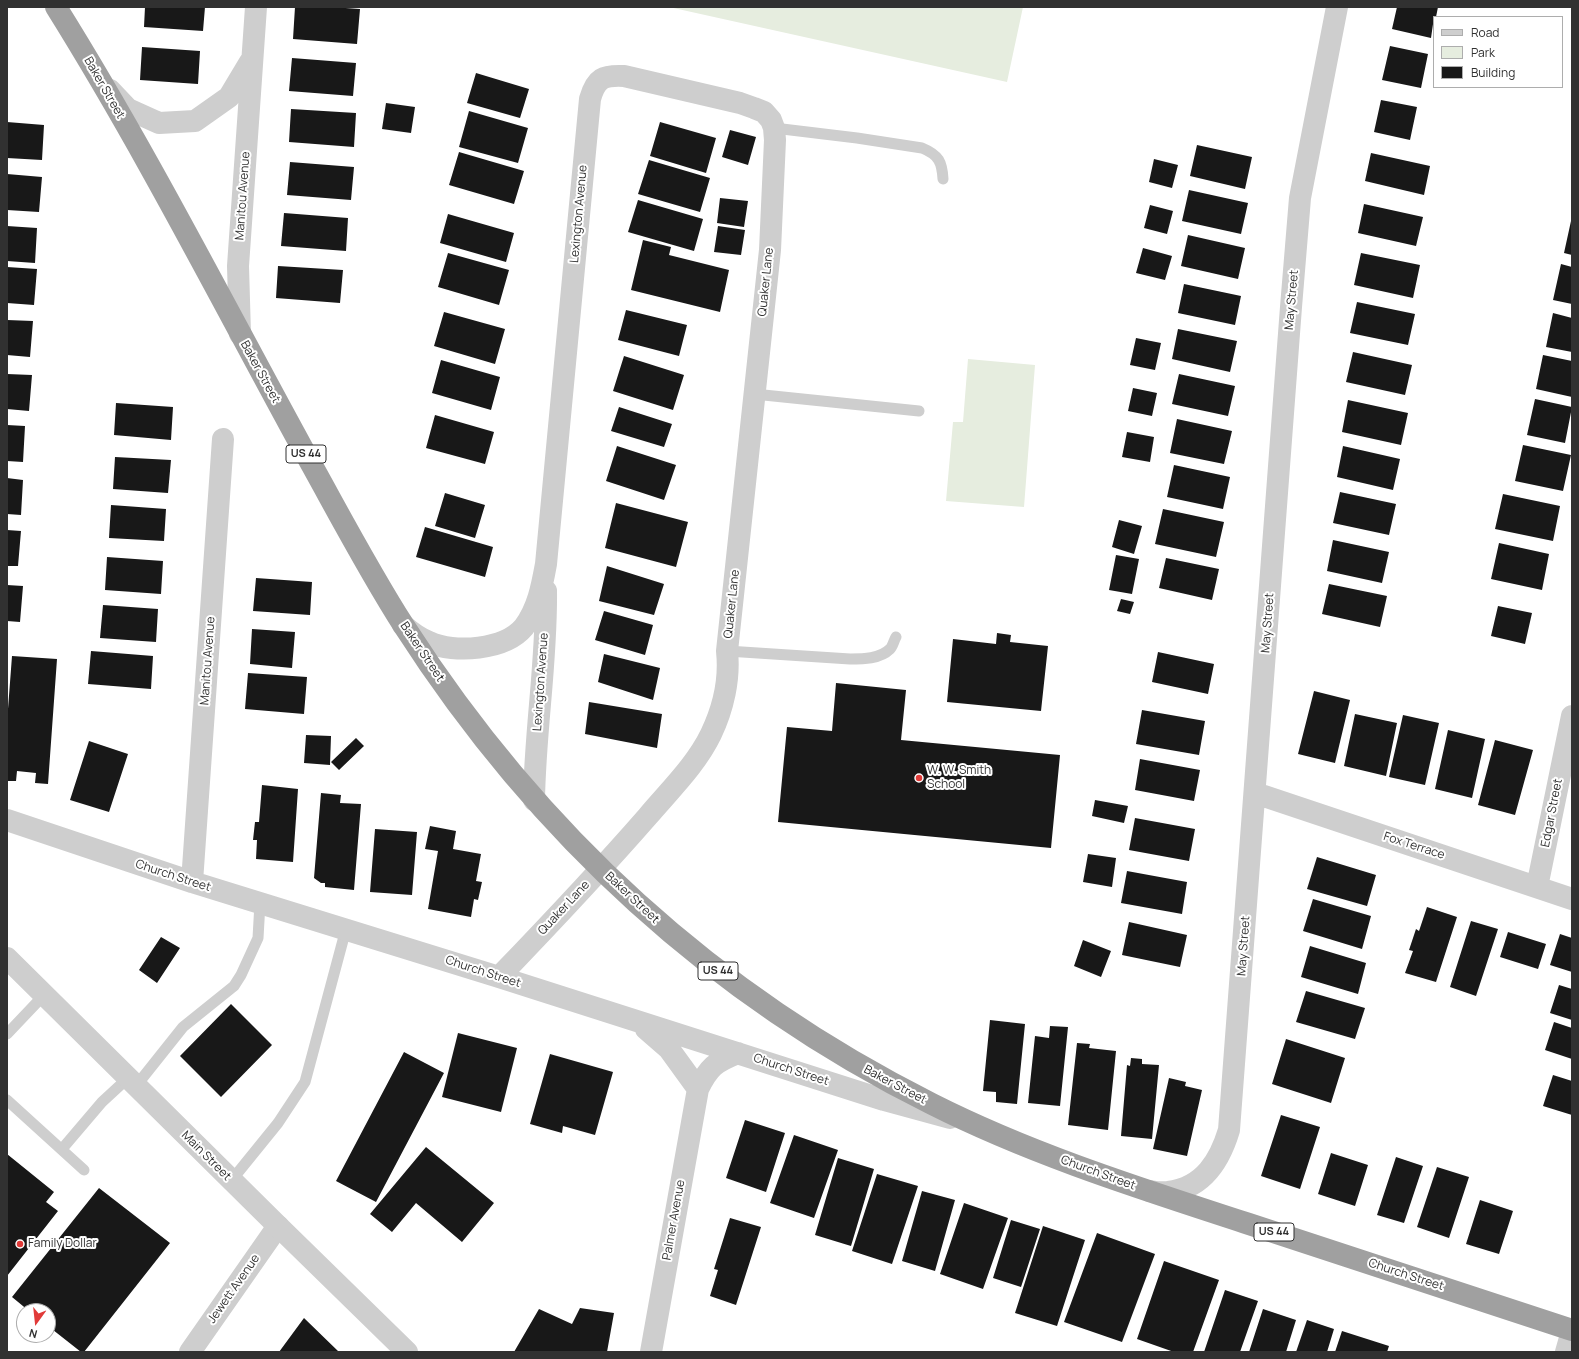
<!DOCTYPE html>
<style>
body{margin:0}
#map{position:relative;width:1579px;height:1359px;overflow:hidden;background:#fff;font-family:Manrope,sans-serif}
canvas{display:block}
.frame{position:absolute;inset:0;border:8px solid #313131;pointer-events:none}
.legend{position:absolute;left:1433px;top:16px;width:130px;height:72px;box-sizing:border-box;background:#fff;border:1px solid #adadad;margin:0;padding:5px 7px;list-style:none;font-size:12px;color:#313131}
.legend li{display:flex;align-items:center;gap:8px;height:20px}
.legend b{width:20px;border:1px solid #adadad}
.north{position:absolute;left:16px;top:1303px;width:40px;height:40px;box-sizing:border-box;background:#fff;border:1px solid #adadad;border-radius:50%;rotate:195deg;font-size:11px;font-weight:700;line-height:16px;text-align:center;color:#313131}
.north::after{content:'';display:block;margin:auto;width:14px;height:18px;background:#e13b39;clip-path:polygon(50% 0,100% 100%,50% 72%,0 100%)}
</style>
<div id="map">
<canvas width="1579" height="1359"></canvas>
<div class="frame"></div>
<ul class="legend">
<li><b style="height:5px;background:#cecece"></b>Road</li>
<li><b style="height:11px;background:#e6eddf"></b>Park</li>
<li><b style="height:11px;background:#181818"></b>Building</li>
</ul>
<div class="north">N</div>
</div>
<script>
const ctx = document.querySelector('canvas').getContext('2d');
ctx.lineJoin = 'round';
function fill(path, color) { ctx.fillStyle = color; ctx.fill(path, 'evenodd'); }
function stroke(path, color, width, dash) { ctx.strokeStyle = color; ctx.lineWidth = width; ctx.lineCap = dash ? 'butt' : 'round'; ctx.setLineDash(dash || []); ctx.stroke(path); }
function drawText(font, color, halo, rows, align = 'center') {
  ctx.font = font + ' Manrope,sans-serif'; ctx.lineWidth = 4; ctx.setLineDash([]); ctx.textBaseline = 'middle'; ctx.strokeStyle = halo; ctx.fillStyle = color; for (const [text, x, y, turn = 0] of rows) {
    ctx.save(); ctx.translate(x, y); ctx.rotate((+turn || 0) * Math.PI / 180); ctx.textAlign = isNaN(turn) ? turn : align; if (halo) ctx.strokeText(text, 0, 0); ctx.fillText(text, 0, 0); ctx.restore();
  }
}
fill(new Path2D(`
 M669 7H1023L1007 82Z
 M968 359 1035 365 1024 507 946 501 953 422H963Z`), '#e6eddf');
fill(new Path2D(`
 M145 7H205L203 31 144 27Z
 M295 7H331L360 9 357 44 293 39Z
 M1397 7H1438L1436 17H1434L1431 38 1392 29Z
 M1390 46 1428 54 1421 88 1382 80Z
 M142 47 200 51 198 84 140 80Z
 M292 58 356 63 353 96 289 91Z
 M476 73 529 89 520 118 467 103Z
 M1381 100 1417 107 1410 140 1374 132Z
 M386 103 415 107 411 133 382 129Z
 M291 109 356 113 354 147 289 142Z
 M469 111 528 128 518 163 459 147Z
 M7 122 44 125 42 160 7 158Z
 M660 122 716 138 706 173 650 156Z
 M730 130 756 137 748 165 722 157Z
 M1197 145 1252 157 1245 189 1190 176Z
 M459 152 524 171 514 204 449 185Z
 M1371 153 1430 166 1424 195 1365 181Z
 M1154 159 1178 165 1172 188 1149 182Z
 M649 160 710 178 700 212 638 194Z
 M290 162 354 167 351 200 287 195Z
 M7 174 42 177 39 212 7 210Z
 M1189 190 1248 203 1241 234 1182 221Z
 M720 198 748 201 744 227 717 223Z
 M638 200 703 219 694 251 628 232Z
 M1364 204 1423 217 1416 246 1358 233Z
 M1150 205 1173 211 1167 234 1144 228Z
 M284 213 348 218 346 251 281 246Z
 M448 214 514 233 506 262 440 243Z
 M1571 221H1572V255L1564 253Z
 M7 226 37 228 35 263 7 261Z
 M718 226 745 230 741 255 714 252Z
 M1188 235 1245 248 1238 279 1181 266Z
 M643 240 671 247 669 255 729 270 720 312 631 290Z
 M1143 248 1172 256 1165 280 1136 273Z
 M448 253 509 270 499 305 438 287Z
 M1361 253 1420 265 1413 298 1354 285Z
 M1561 264 1572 267V304L1553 300Z
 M278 266 343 270 340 303 276 298Z
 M7 267 37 269 34 305 7 303Z
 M1184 284 1241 296 1235 325 1178 313Z
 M1357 302 1415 314 1408 345 1350 333Z
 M626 310 687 325 679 356 618 340Z
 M444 312 505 329 495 364 434 346Z
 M1553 313 1572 318V352L1546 347Z
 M7 320 33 321 30 357 7 355Z
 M1178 329 1237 341 1230 372 1172 359Z
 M1136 338 1161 343 1155 370 1130 365Z
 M1353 352 1412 365 1405 395 1346 382Z
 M1543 355 1572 361V397L1536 389Z
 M624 356 684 375 673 410 613 391Z
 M441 360 500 377 491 410 432 393Z
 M7 374 32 375 29 411 7 409Z
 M1179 374 1235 386 1228 416 1172 404Z
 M1133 388 1157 393 1152 416 1128 411Z
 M1535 399 1572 407 1565 443 1527 435Z
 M1348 400 1408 413 1401 445 1342 432Z
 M116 403 173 407 171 440 114 435Z
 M619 407 672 424 664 447 611 431Z
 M435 415 494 432 485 464 426 448Z
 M1177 419 1232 431 1224 464 1170 453Z
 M7 425 25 426 23 462 7 461Z
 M1127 432 1154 437 1150 462 1122 457Z
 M1523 445 1571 455 1563 491 1515 481Z
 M617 446 676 465 664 500 606 481Z
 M1343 446 1400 459 1393 490 1337 477Z
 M115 457 171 460 168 493 113 489Z
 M1174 465 1230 477 1223 509 1167 497Z
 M7 478 23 480 21 515 7 514Z
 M1340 492 1396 504 1389 535 1333 523Z
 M445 493 485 505 475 538 435 526Z
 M1503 494 1560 506 1553 541 1495 529Z
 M616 503 688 522 676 567 605 548Z
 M111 505 166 509 164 541 109 538Z
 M1163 509 1224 522 1216 557 1155 544Z
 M1119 520 1142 526 1134 554 1112 547Z
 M425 527 493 547 485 577 416 557Z
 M7 530 21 531 18 566H7Z
 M1333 540 1389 552 1382 583 1327 571Z
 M1499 543 1549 554 1542 590 1491 579Z
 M1116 555 1139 559 1132 594 1109 590Z
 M107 557 163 561 161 594 105 590Z
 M1166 558 1219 569 1212 600 1159 588Z
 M607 566 664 584 654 615 599 601Z
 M256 578 312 582 310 615 253 611Z
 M1329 584 1387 596 1380 627 1322 614Z
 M7 585 23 586 20 622 7 621Z
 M1121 599 1134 602 1130 614 1117 611Z
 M103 605 158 609 156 642 100 638Z
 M1498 606 1532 613 1525 644 1491 636Z
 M604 611 653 625 645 655 595 640Z
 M252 629 295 632 292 668 250 664Z
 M997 633 1011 635 1010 642 1048 646 1041 711 947 702 953 639 996 644Z
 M91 651 153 656 151 689 88 684Z
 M1158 652 1214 664 1208 694 1152 682Z
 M604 654 660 668 653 700 598 682Z
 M12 656 57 659 48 784 35 783 36 773 17 771 16 781H7V722Z
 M248 673 307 677 304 714 245 709Z
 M836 683 906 690 901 740 1060 755 1051 848 778 822 787 727 832 731Z
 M1314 691 1350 700 1335 763 1298 754Z
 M589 702 662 714 657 748 585 734Z
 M1142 710 1205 721 1199 755 1136 744Z
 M1355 714 1397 723 1386 776 1344 766Z
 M1403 715 1439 723 1425 785 1389 777Z
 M1448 730 1485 739 1472 798 1435 789Z
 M306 735 331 736 330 765 304 763Z
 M356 738 364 746 339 770 331 762Z
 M1495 740 1533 750 1515 815 1478 805Z
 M89 741 128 754 109 812 70 800Z
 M1140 759 1200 770 1194 801 1135 790Z
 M262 785 298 789 293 862 256 859 257 840H253L255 822H259Z
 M321 793 341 795 340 803 361 804 354 890 325 887V883H321L314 878Z
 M1095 800 1128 806 1124 823 1092 816Z
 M1135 818 1195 829 1189 861 1129 850Z
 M430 826 456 831 453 849 481 854 476 881 482 882 478 900 474 899 471 917 428 909 438 851 425 849Z
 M375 829 417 832 412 895 370 892Z
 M1088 854 1116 858 1112 887 1083 882Z
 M1317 857 1376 875 1367 906 1307 889Z
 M1127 871 1187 882 1182 914 1121 903Z
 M1313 899 1371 916 1362 949 1303 931Z
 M1427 907 1457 917 1436 982 1405 973 1413 951 1409 950 1416 929 1419 931Z
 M1471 921 1498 929 1476 996 1450 987Z
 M1129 922 1187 935 1180 967 1122 955Z
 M1508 932 1546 944 1538 969 1500 957Z
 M1560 934 1572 938V972L1550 965Z
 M161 937 180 948 157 983 139 970Z
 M1083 940 1111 951 1101 977 1074 966Z
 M1310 946 1366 963 1358 994 1301 977Z
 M1559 985 1572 989V1020L1550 1013Z
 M1306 991 1365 1008 1355 1039 1296 1022Z
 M231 1004 272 1045 221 1097 180 1056Z
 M990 1020 1025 1024 1017 1104 996 1102V1092L983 1091Z
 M1554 1022 1572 1028V1059L1545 1050Z
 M1050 1026 1068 1027 1060 1106 1028 1103 1035 1036 1049 1038Z
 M458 1033 517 1048 501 1112 442 1097Z
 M1286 1039 1345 1058 1331 1103 1272 1084Z
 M1077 1043 1090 1044 1089 1048 1116 1051 1108 1130 1068 1125Z
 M404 1052 444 1073 376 1202 336 1181Z
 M550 1054 613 1072 595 1135 563 1126 562 1133 530 1124Z
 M1131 1058 1142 1059V1064L1159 1065 1152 1139 1121 1136 1127 1065 1130 1066Z
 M1553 1075 1572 1081V1115L1543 1106Z
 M1169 1078 1186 1082 1185 1086 1202 1090 1187 1156 1153 1149Z
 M1281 1115 1320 1127 1300 1189 1261 1176Z
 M745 1120 785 1133 766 1192 726 1178Z
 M794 1135 838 1150 814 1218 770 1203Z
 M426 1147 494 1203 462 1242 416 1203 392 1232 370 1214Z
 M1331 1153 1368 1165 1355 1206 1318 1194Z
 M7 1154 54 1192 46 1202 58 1211 7 1276Z
 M1396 1157 1423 1166 1404 1223 1377 1215Z
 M838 1158 874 1169 851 1246 815 1235Z
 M1437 1167 1469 1177 1449 1238 1417 1227Z
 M877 1174 918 1186 892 1264 852 1251Z
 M99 1188 170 1243 84 1352H81L48 1326V1311H29L12 1297Z
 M922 1191 955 1200 935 1271 902 1261Z
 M1480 1200 1513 1211 1499 1254 1466 1244Z
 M964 1203 1008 1218 983 1289 940 1274Z
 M730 1218 761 1227 736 1305 710 1296 718 1270 714 1269Z
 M1011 1220 1040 1229 1021 1287 993 1278Z
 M1043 1226 1085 1240 1057 1326 1015 1313Z
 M1097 1233 1155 1254 1122 1342 1064 1322Z
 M1164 1261 1219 1280 1193 1352H1174L1137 1339Z
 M1225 1290 1258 1301 1240 1352H1204Z
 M580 1308 614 1313 607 1352H514L539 1309 572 1324Z
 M1263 1309 1296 1320 1286 1352H1249Z
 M304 1318 339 1352H279Z
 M1307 1320 1334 1329 1327 1352H1296Z
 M1342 1331 1389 1346 1387 1352H1335Z`), '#181818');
stroke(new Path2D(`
 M774 128 857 138 922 148C939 155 942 162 943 179
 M754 394 919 411
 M727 651 850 659C863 659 880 659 890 649 893 646 894 640 896 637
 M7 1034 44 995
 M136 1086 183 1027 234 986 241 975 258 938 260 903
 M7 1100 84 1170
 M62 1149 102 1102 128 1078
 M231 1181 278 1123 305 1082 346 929`), '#cecece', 11);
stroke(new Path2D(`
 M110 90 128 109 159 123 195 121 229 97 250 62
 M240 334 238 266 256 7
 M403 625C411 632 419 638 429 642 454 654 505 650 524 627 538 608 542 586 546 564L590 99C596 78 603 75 624 76L740 103 754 108 764 112 771 120 774 128 775 140 770 250 727 651C730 679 723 709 711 734 696 765 670 790 648 816 600 871 550 924 499 977
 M1255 793 1572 899
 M534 800C535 730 547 661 546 591
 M7 820 192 882 499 977 884 1100 950 1118
 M192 882 223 439
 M1537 887 1572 716
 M646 1029 669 1049 698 1089
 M1150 1191C1156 1192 1162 1193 1168 1192 1204 1188 1220 1160 1229 1130L1291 307 1300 198 1337 7
 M190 1352 278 1226
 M651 1352 698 1089C709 1067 715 1062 738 1053
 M1566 1352 1572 1331`), '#cecece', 22);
stroke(new Path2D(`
 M7 958 278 1226 407 1352`), '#cecece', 22);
stroke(new Path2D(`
 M56 7C146 151 223 303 304 451 337 510 368 570 404 626 537 833 712 994 932 1104 1033 1155 1142 1189 1249 1224 1357 1259 1464 1295 1572 1330`), '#a0a0a0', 22);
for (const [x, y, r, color] of [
 [919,778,4,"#e13b39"],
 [20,1244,4,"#e13b39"]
]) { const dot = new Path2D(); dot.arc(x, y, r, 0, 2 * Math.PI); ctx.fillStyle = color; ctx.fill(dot); stroke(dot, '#fff', 1.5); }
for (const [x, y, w] of [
 [306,454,40],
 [718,971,40],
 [1274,1232,40]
]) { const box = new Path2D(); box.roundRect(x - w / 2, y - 9, w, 18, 3); ctx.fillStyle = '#fff'; ctx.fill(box); stroke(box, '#313131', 1); }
drawText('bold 11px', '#313131', null, [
 ["US 44",306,454],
 ["US 44",718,971],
 ["US 44",1274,1232]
]);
drawText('12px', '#313131', '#fff', [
 ["Baker Street",104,88,60],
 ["Manitou Avenue",243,196,-86],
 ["Lexington Avenue",579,214,-85],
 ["Quaker Lane",766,282,-84],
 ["May Street",1292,300,-85],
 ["Baker Street",260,372,61],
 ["Quaker Lane",732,604,-84],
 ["May Street",1268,623,-86],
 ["Baker Street",422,652,56],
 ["Manitou Avenue",208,661,-86],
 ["Lexington Avenue",541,682,-86],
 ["Edgar Street",1552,813,-79],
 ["Fox Terrace",1414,846,18],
 ["Church Street",173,876,18],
 ["Baker Street",632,898,43],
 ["Quaker Lane",564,908,-47],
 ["May Street",1244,946,-86],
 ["Church Street",483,972,18],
 ["Church Street",791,1070,18],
 ["Baker Street",895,1085,28],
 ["Main Street",206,1156,45],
 ["Church Street",1098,1173,20],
 ["Palmer Avenue",674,1220,-80],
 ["Church Street",1406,1275,18],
 ["Jewett Avenue",234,1289,-55]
]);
drawText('12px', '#313131', '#fff', [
 ["W. W. Smith",927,771],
 ["School",927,785],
 ["Family Dollar",28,1244]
], 'left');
</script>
